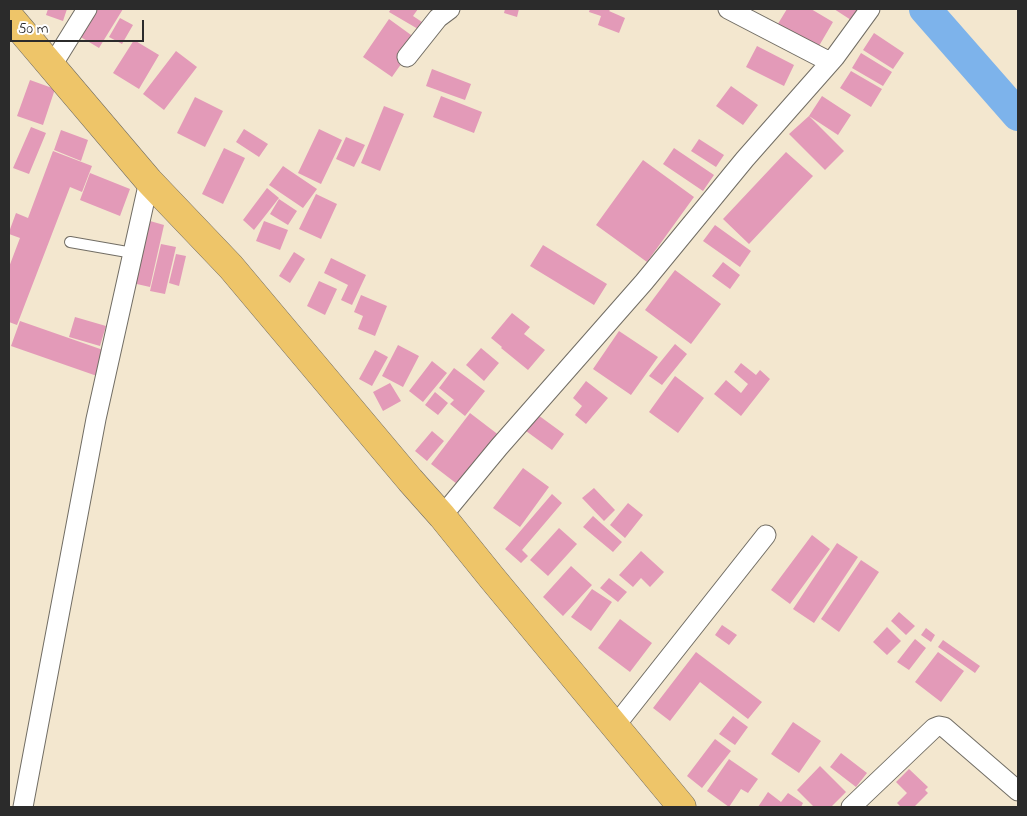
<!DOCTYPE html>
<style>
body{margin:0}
#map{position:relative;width:1027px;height:816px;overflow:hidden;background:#f3e7cf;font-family:"Indie Flower",sans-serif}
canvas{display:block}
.frame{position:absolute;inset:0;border:10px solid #2b2b2b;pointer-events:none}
.scale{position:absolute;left:10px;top:20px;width:134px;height:22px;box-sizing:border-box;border:2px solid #2b2b2b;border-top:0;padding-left:6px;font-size:15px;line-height:18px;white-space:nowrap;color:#2b2b2b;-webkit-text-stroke:4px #fff;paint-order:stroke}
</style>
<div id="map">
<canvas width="1027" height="816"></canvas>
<div class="frame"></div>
<div class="scale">50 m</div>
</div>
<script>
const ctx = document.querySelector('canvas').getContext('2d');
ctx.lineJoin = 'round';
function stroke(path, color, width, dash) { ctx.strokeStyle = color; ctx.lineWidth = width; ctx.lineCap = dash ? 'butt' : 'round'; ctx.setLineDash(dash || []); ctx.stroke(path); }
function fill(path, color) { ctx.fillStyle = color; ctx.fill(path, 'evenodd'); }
stroke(new Path2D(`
 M925 9 1018 115`), '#7db3eb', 32);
fill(new Path2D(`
 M48 9H67L63 21 46 15Z
 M96 9H123L99 48 79 36Z
 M391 9H418L413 16 422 22 418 29 389 12Z
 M505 9H519L517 17 504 13Z
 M590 9H611L609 11 625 18 619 33 598 25 601 16 589 12Z
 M787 9H811L833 22 816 51 776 27Z
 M834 9H858L851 20Z
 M120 18 133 25 122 44 109 37Z
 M389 19 418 40 392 77 363 57Z
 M874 33 904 53 893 69 863 50Z
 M134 40 159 55 139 89 113 73Z
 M757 46 794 65 784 86 746 67Z
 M176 51 197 67 164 110 143 94Z
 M861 53 892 72 883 86 852 68Z
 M432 69 471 84 465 100 426 86Z
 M851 71 882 89 871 107 840 88Z
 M30 80 55 89 43 125 17 116Z
 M731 86 758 105 743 125 716 106Z
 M441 96 482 112 474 133 433 117Z
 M822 96 851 115 838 135 809 116 844 151 825 170 789 134 809 116Z
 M195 97 223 111 205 147 177 133Z
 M384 106 404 114 380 171 361 163Z
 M31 127 46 133 29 174 13 168Z
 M244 129 268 144 259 157 236 142Z
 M319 129 342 140 321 184 298 173Z
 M61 130 88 140 81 161 54 150Z
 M346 137 365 145 354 167 336 159Z
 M699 139 724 155 716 167 691 151Z
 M224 148 245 158 223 204 202 194Z
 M674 148 714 175 703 191 663 164Z
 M53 151 92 166 82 192 70 187 17 325 9 322V267L20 238 9 234V232L16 213 28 218Z
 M786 152 813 176 749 244 723 219Z
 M643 160 694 197 647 262 596 225Z
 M283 166 317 189 303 208 269 185Z
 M90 173 130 189 120 216 80 200Z
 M267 188 279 198 254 230 243 220Z
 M316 194 337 204 321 239 299 229Z
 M279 199 297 211 288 225 270 214Z
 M143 219 164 225 150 287 128 282Z
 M264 221 288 230 280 250 256 241Z
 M715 225 751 251 740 267 703 241Z
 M161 244 176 247 165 294 150 291Z
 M543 245 607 284 594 305 530 266Z
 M294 252 305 259 290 283 279 276Z
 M176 254 186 256 179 286 169 283Z
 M331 258 366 275 352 305 341 300 348 285 324 273Z
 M723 262 740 275 730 289 712 276Z
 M675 270 721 304 691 344 645 310Z
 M319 281 337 289 325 315 307 306Z
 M361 295 387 306 375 336 358 329 363 316 354 312Z
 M512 313 530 327 524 334 545 350 528 370 501 348 502 347 491 338Z
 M75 317 106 326 100 346 69 337Z
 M20 321 106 351 97 376 11 346Z
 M619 331 658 357 631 395 593 369Z
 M675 344 687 354 662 385 649 376Z
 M398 345 419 356 403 387 382 376Z
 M481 348 499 363 484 381 466 365Z
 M375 350 388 357 372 386 359 379Z
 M432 361 447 373 423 402 409 391Z
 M741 363 756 375 760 370 770 379 741 416 714 394 726 380 741 393 748 384 734 372Z
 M454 368 485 391 465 416 450 404 454 400 439 388Z
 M675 376 704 398 678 433 649 412Z
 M586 381 608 398 586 424 575 415 582 406 573 398Z
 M390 383 401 401 383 411 373 392Z
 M435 392 448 403 438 415 425 405Z
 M470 413 500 436 461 487 431 464Z
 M538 415 564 434 552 450 526 431Z
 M432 431 444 441 427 461 415 451Z
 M523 468 549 487 520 527 493 508Z
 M594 488 615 510 604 521 582 498Z
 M552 494 562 503 522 550 528 556 521 563 505 549Z
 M628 503 643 515 625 538 610 525Z
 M593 516 622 542 613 552 583 527Z
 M559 528 577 544 548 576 530 560Z
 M812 535 830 549 790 604 771 590Z
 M837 543 858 557 814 623 793 609Z
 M641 551 664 572 650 587 641 578 633 587 619 575Z
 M861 560 879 572 839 632 821 619Z
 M571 566 592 585 563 616 543 597Z
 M609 578 627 592 618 602 600 588Z
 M592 589 612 602 591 631 571 617Z
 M899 612 915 626 906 635 891 621Z
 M620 619 652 643 630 672 598 648Z
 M722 625 737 635 729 645 715 635Z
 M887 627 901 641 887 655 873 642Z
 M926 628 935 635 931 642 921 635Z
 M915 639 926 648 909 670 897 662Z
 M943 640 980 666 975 673 938 647Z
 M696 652 762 702 748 719 700 682 670 721 653 708Z
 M938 652 964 671 941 702 915 682Z
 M733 716 748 727 735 745 719 734Z
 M793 722 821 741 799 773 771 754Z
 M715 739 731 751 702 788 687 776Z
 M841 753 867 773 856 787 830 767Z
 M729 759 758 779 748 793 741 789 729 807 707 791Z
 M820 766 846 792 831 807H814L797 790Z
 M909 769 928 787 925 790 928 793 914 807H901L897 803 907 793 896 782Z
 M768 792 781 802 788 793 803 803 801 807H758Z`), '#e39ab8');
const lane = new Path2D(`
 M70 242 133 253`);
const street = new Path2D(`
 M728 9 830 62
 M407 57 438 18 450 9
 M51 67 87 9
 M442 516 499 447 644 282 745 159 835 57 870 9
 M615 726 766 535
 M23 807 96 419 149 181
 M851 807 934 728 939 726 944 727 1018 791`);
const highway = new Path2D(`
 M9 16 149 181 231 267 410 480 442 516 492 578 682 807`);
stroke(lane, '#716d64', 12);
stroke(street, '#716d64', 21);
stroke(highway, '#716d64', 29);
stroke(lane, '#fff', 10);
stroke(street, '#fff', 19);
stroke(highway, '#eec569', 28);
</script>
